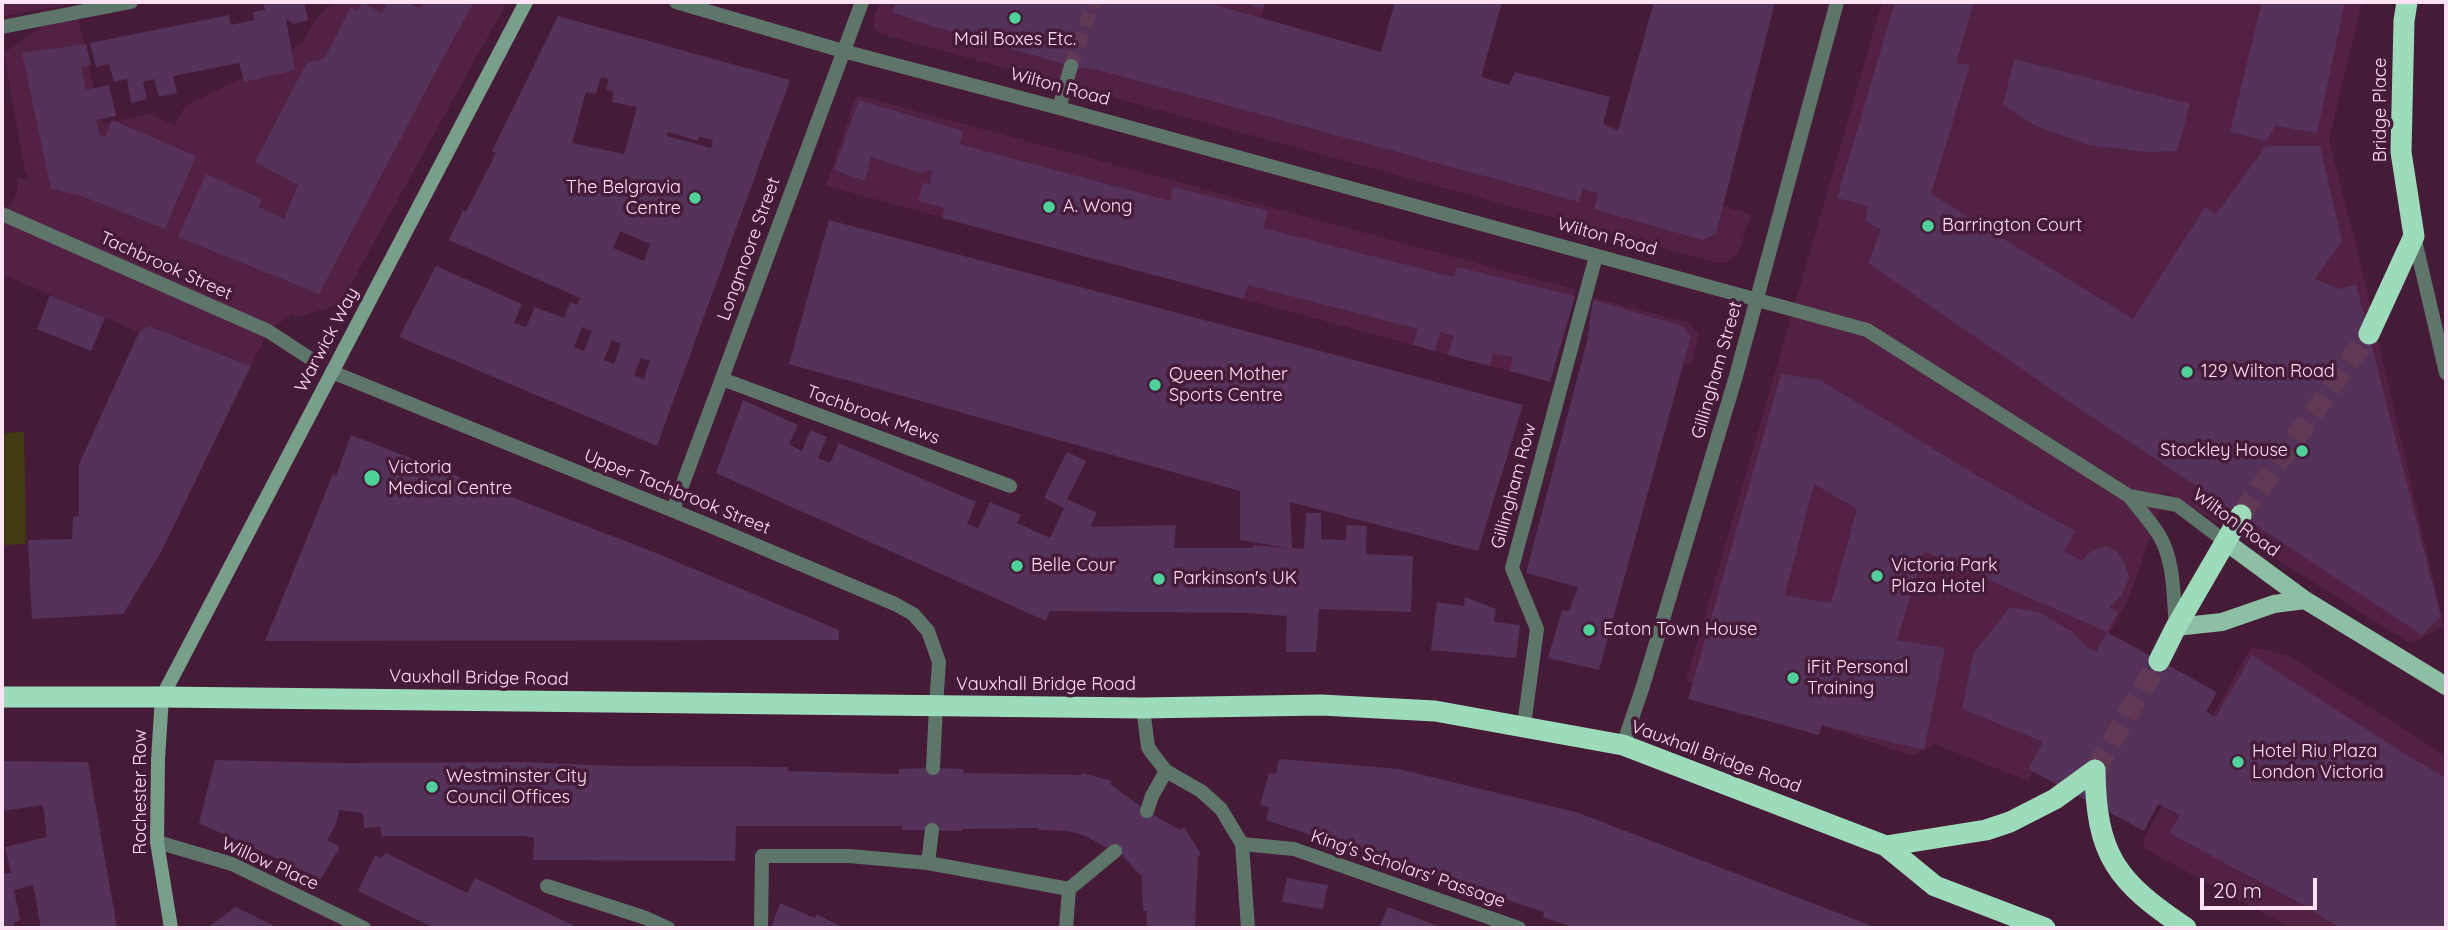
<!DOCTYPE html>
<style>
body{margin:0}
#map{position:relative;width:2448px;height:930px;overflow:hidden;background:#461b38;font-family:Quicksand,sans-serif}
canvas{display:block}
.frame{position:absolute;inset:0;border:4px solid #ffe2f3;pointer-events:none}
.scale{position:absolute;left:2200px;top:878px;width:117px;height:32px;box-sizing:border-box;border:4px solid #ffe2f3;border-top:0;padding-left:9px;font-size:21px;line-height:24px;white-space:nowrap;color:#ffe2f3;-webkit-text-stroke:5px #461b38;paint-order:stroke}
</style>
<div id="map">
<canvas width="2448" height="930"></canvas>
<div class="frame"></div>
<div class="scale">20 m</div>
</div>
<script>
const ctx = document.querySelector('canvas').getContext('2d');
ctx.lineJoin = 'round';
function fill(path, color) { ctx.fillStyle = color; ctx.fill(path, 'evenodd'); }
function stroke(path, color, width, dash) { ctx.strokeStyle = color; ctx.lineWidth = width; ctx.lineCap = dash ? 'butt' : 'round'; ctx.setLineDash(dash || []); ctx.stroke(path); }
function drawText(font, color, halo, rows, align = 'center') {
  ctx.font = font + ' Quicksand,sans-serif'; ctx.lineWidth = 7; ctx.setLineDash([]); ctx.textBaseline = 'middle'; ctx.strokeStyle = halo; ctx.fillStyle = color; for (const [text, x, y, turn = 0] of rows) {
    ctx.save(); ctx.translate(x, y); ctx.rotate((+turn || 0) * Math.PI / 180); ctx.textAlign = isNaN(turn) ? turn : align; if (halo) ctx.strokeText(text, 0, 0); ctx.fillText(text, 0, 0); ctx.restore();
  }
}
fill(new Path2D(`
 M2 2H84L2 16Z
 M333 2 376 3 378 2H507L340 304 299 317 292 314 268 331 251 366 150 326 139 332 2 274V215L16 196 18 178 30 181 25 172 4 53 51 21 78 20 102 124 149 114 175 125 185 106 279 60 304 40 315 20Z
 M880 2H1265L1262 18 1381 52 1395 2H1502L1481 77 1509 85 1515 72 1610 97 1603 124 1734 162 1723 206 1751 214 1738 254 1728 262 1718 263 881 34 874 29 873 21Z
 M1882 2H2362L2329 140 2356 245 2444 626 2411 644 2251 543 2166 492 2129 598 2028 781 1935 744 1913 756 1686 681Z
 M861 96 1576 290 1550 382 826 186 855 98Z
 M1594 298 1690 323 1699 335 1691 365 1587 341Z
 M2251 647 2289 656 2446 756V928H2291L2145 849 2143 840Z`), '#532143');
fill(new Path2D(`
 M24 432 26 544 2 545V433Z`), '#413b12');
fill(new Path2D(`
 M263 2H304L308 20 294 24 286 19 295 70 244 82 239 63 173 76 177 93 159 97 154 79 143 82 147 99 131 103 127 79 114 82 109 64 96 67 90 43 229 15 231 25 254 20 253 12 265 10Z
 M362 2 382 13 388 2H406L419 8 424 2H474L444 56 319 294 178 237 206 174 262 199 259 207 284 219 298 185 255 162 307 62 324 59 351 7 358 11Z
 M896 2H1205L1381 52 1395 2H1502L1481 77 1509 85 1515 72 1610 97 1603 124 1618 131 1654 2H1775L1716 234 1703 240 1594 209 1598 193 1583 189 1579 202 1106 72 1081 67V69L928 25 892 12Z
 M1241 2H1265L1263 9Z
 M1895 2H1974L1956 63 1970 65 1931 194 2133 319 2205 207 2216 214 2266 146H2320L2342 241 2315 279 2339 289 2356 284 2441 617 2422 635 2074 405 1868 263 1881 230 1865 221 1868 206 1837 198Z
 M2262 2H2345L2317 133 2275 126 2267 141 2230 132Z
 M558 16 790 80 657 446 399 337 436 266 522 304 514 323 526 327 535 307 564 318 570 302 577 305 580 298 449 240 463 210 466 212 496 153 492 151ZM601 77 609 79 606 89 613 92 612 102 637 107 624 154 572 143 586 92 596 94ZM668 132 698 141 699 137 713 140 711 148 667 136ZM620 231 650 244 644 261 613 248ZM582 327 592 331 584 351 574 347ZM612 340 621 344 614 364 604 360ZM641 358 650 361 644 379 634 375Z
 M86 44 91 65 81 67 86 90 109 85 116 116 96 120 99 134 105 137 112 120 196 156 165 229 79 195 51 189 22 53Z
 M2014 59 2190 104 2177 151 2148 152 2088 145 2036 126 2003 105Z
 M859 100 963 131 960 144 1014 159 1170 201 1173 187 1268 211 1263 228 1454 277 1457 267 1575 296 1550 382 1510 371 1513 357 1493 353 1490 366 1448 355 1454 336 1440 332 1435 351 1413 345 1418 329 1248 285 1243 299 942 218 945 208 918 201 923 183 930 184 932 171 925 170 924 174 871 157 865 181 834 170Z
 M829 220 1523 405 1478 551 1290 502 1292 548 1304 549 1306 513H1321V539L1346 540V525L1367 526 1366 554 1413 556 1411 612 1319 609 1316 652H1286L1287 616 1248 613 1050 611 1046 621 716 473 743 400 798 425 789 444 802 451 810 430 827 437 818 458 830 463 839 443 976 502 967 524 978 528 990 502 1021 515 1017 523 1050 538 1064 508 1044 498 1067 452 1086 461 1067 499 1097 513 1090 527 1176 525 1174 548H1253V545L1288 548 1240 540V491L789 364Z
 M50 295 105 318 91 351 37 329Z
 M1593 300 1682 326 1691 336 1599 670 1548 658 1562 610 1569 611 1578 587 1526 573 1587 341Z
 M149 326 251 366 161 552 123 614 32 619 28 540 72 539 73 517 79 516V464L139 332Z
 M1781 374 1820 380 1983 479 2075 531 2064 551 2082 561 2092 550 2107 546 2116 551 2125 562 2129 578 2122 595 2109 608 2118 612 2107 632 2217 692 2206 712 2216 717 2252 655 2403 753 2446 778V928H2340L2307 907 2169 833 2180 815 2158 804 2144 831 2028 769 2043 742 1962 709 1973 654 2010 607 2039 612 2071 631 2087 647 2096 652 2107 632 1924 551 1897 640 1945 648 1924 750 1822 725 1819 735 1688 699ZM1814 484 1857 509 1831 603 1785 595Z
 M351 435 656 553 839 630V640L265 641 333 474 336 476Z
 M1465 597 1496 609 1494 622 1520 625 1516 658 1431 650 1437 602 1464 606Z
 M1279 759 1399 769 1579 813 1877 928H1568L1569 926 1543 917 1544 912 1266 820 1269 807 1260 805 1269 773 1276 774Z
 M215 760 343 763 523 762 617 766 787 767 788 771 899 774V769L933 768 964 769 963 773 1081 775 1082 773 1112 781 1110 784 1147 811 1180 830 1184 827 1201 854 1198 857 1195 928H1146L1147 911H1143L1142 877 1123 856 1083 835 1068 831 1038 830 1039 828 962 829V831L902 830V826H736L735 861 533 860 534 838 523 836H382L380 827 364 828 363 813 339 810 336 825 327 840 340 847 321 879 199 823Z
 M2 761 88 762 117 928H41L33 885 14 890 20 920 14 923V928H2V874L11 873 5 847 47 837 43 805 2 811Z
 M386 853 467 893 475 878 579 928H434L358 891 375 855 381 858Z
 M1287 878 1328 885 1323 909 1282 902Z
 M780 903 815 918 817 914 844 928H771Z
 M236 907 278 928H207Z
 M1388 907 1443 928H1379Z`), '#54325a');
stroke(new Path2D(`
 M1071 66 1094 2`), '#623954', 14, [14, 7]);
stroke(new Path2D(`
 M2241 515 2369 334
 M2095 770 2159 661`), '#623954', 21, [21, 10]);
stroke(new Path2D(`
 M1524 725 1537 629 1512 568 1596 256
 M933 768 936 706
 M1147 811 1152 796 1166 771
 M932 830 928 863 1069 889 1066 928
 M1242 844 1294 849 1519 928
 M547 886 646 918 668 928
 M1069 889 1115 851
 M761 928 762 856H849L928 863`), '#5e7669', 14);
stroke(new Path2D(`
 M676 2 843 51 1059 108 1867 330 2129 496 2177 505 2226 542
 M2 27 131 2
 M1059 108 1071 66
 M2 214 268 331 311 359
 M2414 236 2446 373
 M332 372 701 522 895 604 913 614 928 631 939 662 936 706
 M722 379 1010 486
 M2129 496C2139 509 2151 522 2159 535 2175 562 2173 596 2176 626
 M673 510 862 2
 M1143 708 1148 747 1152 753 1166 771 1201 791 1221 809 1242 844 1248 928
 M1623 745 1643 686 1736 376 1837 2
 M157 842 232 864 364 928`), '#5e7669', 14);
stroke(new Path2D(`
 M171 928 157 842 158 759 162 697 526 2`), '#789f8a', 14);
stroke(new Path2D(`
 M2226 542 2305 600 2446 686
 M2176 627 2222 622 2274 604 2305 600`), '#8cbfa4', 18);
stroke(new Path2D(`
 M2369 334 2414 236 2401 152 2404 21 2407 2
 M2159 661 2176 627 2241 515
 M2 697H162L1143 708 1321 705 1435 711 1623 745 1886 846 1935 886 2045 928
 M2095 770C2096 856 2117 882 2186 928
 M1886 846 1986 830 2010 822 2055 799 2095 770`), '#9ddcbb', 21);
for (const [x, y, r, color] of [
 [1015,18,7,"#4dd39a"],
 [695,198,7,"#4dd39a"],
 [1049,207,7,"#4dd39a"],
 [1928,226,7,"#4dd39a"],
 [2187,372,7,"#4dd39a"],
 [1155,385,7,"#4dd39a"],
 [2302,451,7,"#4dd39a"],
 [372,478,9,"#4dd39a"],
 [1017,566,7,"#4dd39a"],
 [1877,576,7,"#4dd39a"],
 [1159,579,7,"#4dd39a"],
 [1589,630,7,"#4dd39a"],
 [1793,678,7,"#4dd39a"],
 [2238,762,7,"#4dd39a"],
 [432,787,7,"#4dd39a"]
]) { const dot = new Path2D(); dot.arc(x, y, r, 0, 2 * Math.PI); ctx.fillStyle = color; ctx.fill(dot); stroke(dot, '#461b38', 2.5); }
drawText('18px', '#ffe2f3', '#461b38', [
 ["Mail Boxes Etc.",1015,40,"center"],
 ["The Belgravia",681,188,"right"],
 ["Centre",681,209,"right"],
 ["A. Wong",1063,207],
 ["Barrington Court",1942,226],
 ["129 Wilton Road",2201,372],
 ["Queen Mother",1169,375],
 ["Sports Centre",1169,396],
 ["Stockley House",2288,451,"right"],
 ["Victoria",388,468],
 ["Medical Centre",388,489],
 ["Belle Cour",1031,566],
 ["Victoria Park",1891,566],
 ["Plaza Hotel",1891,587],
 ["Parkinson's UK",1173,579],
 ["Eaton Town House",1603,630],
 ["iFit Personal",1807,668],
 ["Training",1807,689],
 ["Hotel Riu Plaza",2252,752],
 ["London Victoria",2252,773],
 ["Westminster City",446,777],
 ["Council Offices",446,798]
], 'left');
drawText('18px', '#ffe2f3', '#461b38', [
 ["Wilton Road",1060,87,15],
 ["Bridge Place",2381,110,-90],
 ["Wilton Road",1607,237,15],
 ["Longmoore Street",749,249,-70],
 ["Tachbrook Street",166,266,24],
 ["Warwick Way",327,340,-62],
 ["Gillingham Street",1717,370,-74],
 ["Tachbrook Mews",873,415,20],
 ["Gillingham Row",1514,486,-75],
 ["Upper Tachbrook Street",677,492,22],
 ["Wilton Road",2236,523,36],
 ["Vauxhall Bridge Road",479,678,1],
 ["Vauxhall Bridge Road",1046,685],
 ["Vauxhall Bridge Road",1716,757,20],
 ["Rochester Row",141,792,-90],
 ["Willow Place",270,864,24],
 ["King's Scholars' Passage",1408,869,19]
]);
</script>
